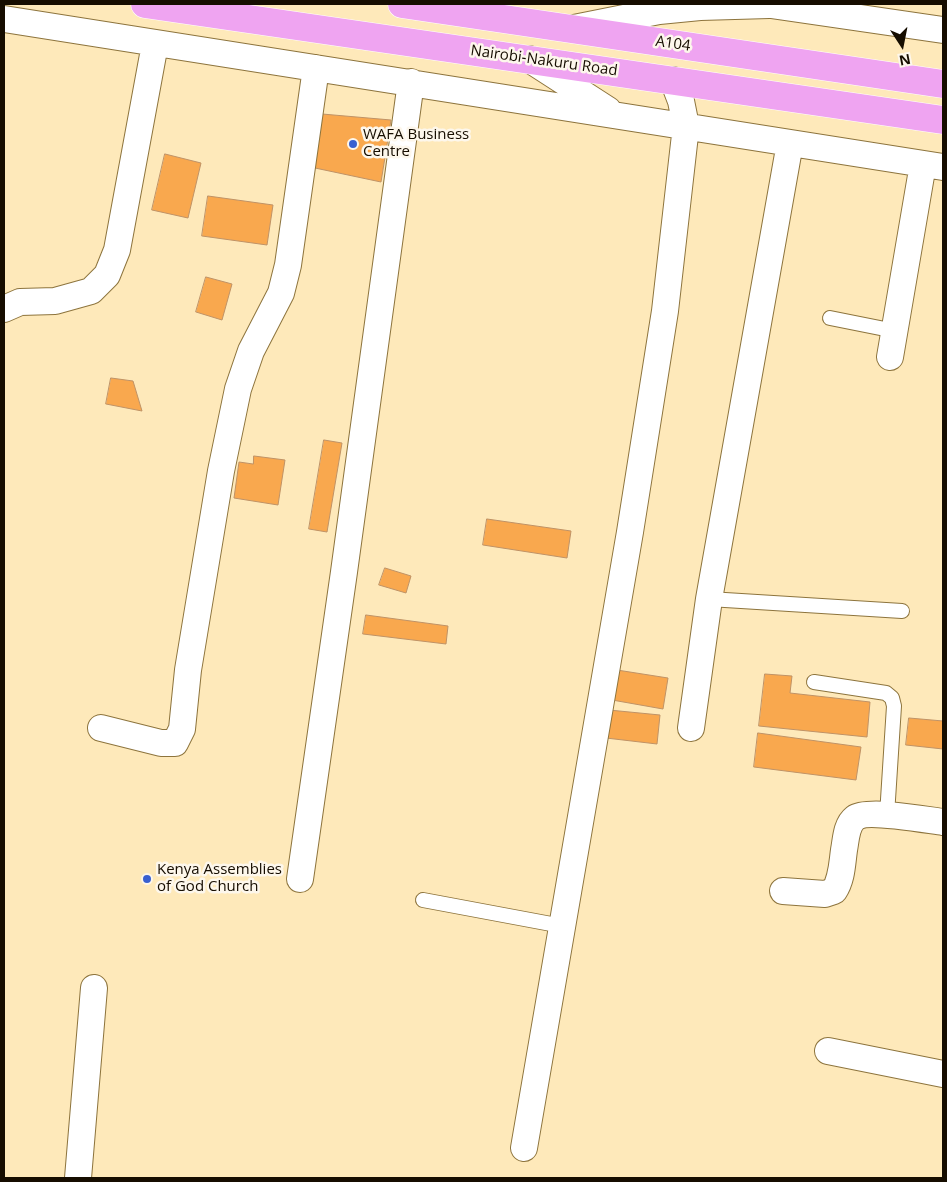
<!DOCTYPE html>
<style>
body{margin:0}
#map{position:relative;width:947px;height:1182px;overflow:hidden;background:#fee9ba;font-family:"Open Sans",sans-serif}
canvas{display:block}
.frame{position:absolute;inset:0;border:5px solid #160d00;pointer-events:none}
.north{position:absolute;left:877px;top:20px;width:50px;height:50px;-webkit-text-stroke:4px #fdf7ec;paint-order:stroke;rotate:169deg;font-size:14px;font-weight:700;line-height:20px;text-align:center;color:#160d00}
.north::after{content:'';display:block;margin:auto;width:18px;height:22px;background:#160d00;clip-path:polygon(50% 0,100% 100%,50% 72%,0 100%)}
</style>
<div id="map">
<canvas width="947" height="1182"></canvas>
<div class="frame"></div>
<div class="north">N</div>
</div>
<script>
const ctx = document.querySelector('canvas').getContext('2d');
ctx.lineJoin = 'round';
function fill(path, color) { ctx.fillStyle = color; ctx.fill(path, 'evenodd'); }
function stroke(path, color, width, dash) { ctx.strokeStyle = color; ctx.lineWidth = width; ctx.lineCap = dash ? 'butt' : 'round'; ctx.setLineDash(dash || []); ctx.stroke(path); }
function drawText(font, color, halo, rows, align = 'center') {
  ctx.font = font + ' "Open Sans",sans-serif'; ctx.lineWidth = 5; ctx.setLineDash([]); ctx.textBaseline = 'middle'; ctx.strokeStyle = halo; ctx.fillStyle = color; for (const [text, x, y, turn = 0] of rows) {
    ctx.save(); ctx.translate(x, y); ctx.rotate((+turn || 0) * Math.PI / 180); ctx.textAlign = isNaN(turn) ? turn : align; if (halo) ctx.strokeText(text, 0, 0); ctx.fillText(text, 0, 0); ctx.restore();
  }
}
const building = new Path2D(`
 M322 114 391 120 381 182 315 168Z
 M165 154 201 163 188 218 152 210Z
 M208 196 273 205 267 245 202 236Z
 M206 277 232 284 222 320 196 312Z
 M111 378 133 381 142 411 106 404Z
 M324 440 342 443 327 532 309 529Z
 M254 456 285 460 278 505 234 498 239 462 253 464Z
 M487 519 571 531 567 558 483 545Z
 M385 568 411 576 406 593 379 585Z
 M366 615 448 626 446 644 363 634Z
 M617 670 668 678 663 709 612 700Z
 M765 674 792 676 790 693 870 702 867 737 759 726Z
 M609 710 660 715 657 744 606 738Z
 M909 718 943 721V749L906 745Z
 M758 733 861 747 856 780 754 767Z`);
fill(building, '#f9a84e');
stroke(building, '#bf9266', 1);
const lane = new Path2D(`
 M830 318 895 331
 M709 599 902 611
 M814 682 886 693 892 698 894 706 887 815
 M423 900 562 926`);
const street = new Path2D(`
 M764 4 943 30
 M4 19 943 167
 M574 28 659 11 700 7 769 5
 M529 59 608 110
 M4 309 20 302 55 301 91 291 107 275 117 250 155 44
 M890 357 923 164
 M101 728 161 743H175L182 729 188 670 221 471 238 389 251 351 281 293 288 265 316 68
 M691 728 709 599 790 143
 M300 879 344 572 411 82
 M783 891 825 894 834 891C842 879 842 864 844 850 846 840 846 825 855 818 867 809 927 820 943 822
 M828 1051 943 1074
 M524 1148 630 532 665 311 686 126 681 101 673 80
 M78 1178 94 988`);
const highway = new Path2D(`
 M145 4 943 120
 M402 4 943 84`);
stroke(lane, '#8d743d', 16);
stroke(street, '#8d743d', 28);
stroke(highway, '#fff', 29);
stroke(lane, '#fff', 14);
stroke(street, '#fff', 26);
stroke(highway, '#efa4f1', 28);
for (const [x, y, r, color] of [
 [353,144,5,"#3960d0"],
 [147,879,5,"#3960d0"]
]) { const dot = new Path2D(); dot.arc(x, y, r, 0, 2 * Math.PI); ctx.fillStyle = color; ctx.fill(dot); stroke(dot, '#fdf7ec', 2); }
drawText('15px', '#160d00', '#fdf7ec', [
 ["A104",673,44,8],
 ["Nairobi-Nakuru Road",544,61,8]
]);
drawText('15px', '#160d00', '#fdf7ec', [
 ["WAFA Business",363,135],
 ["Centre",363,152],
 ["Kenya Assemblies",157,870],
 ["of God Church",157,887]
], 'left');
</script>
